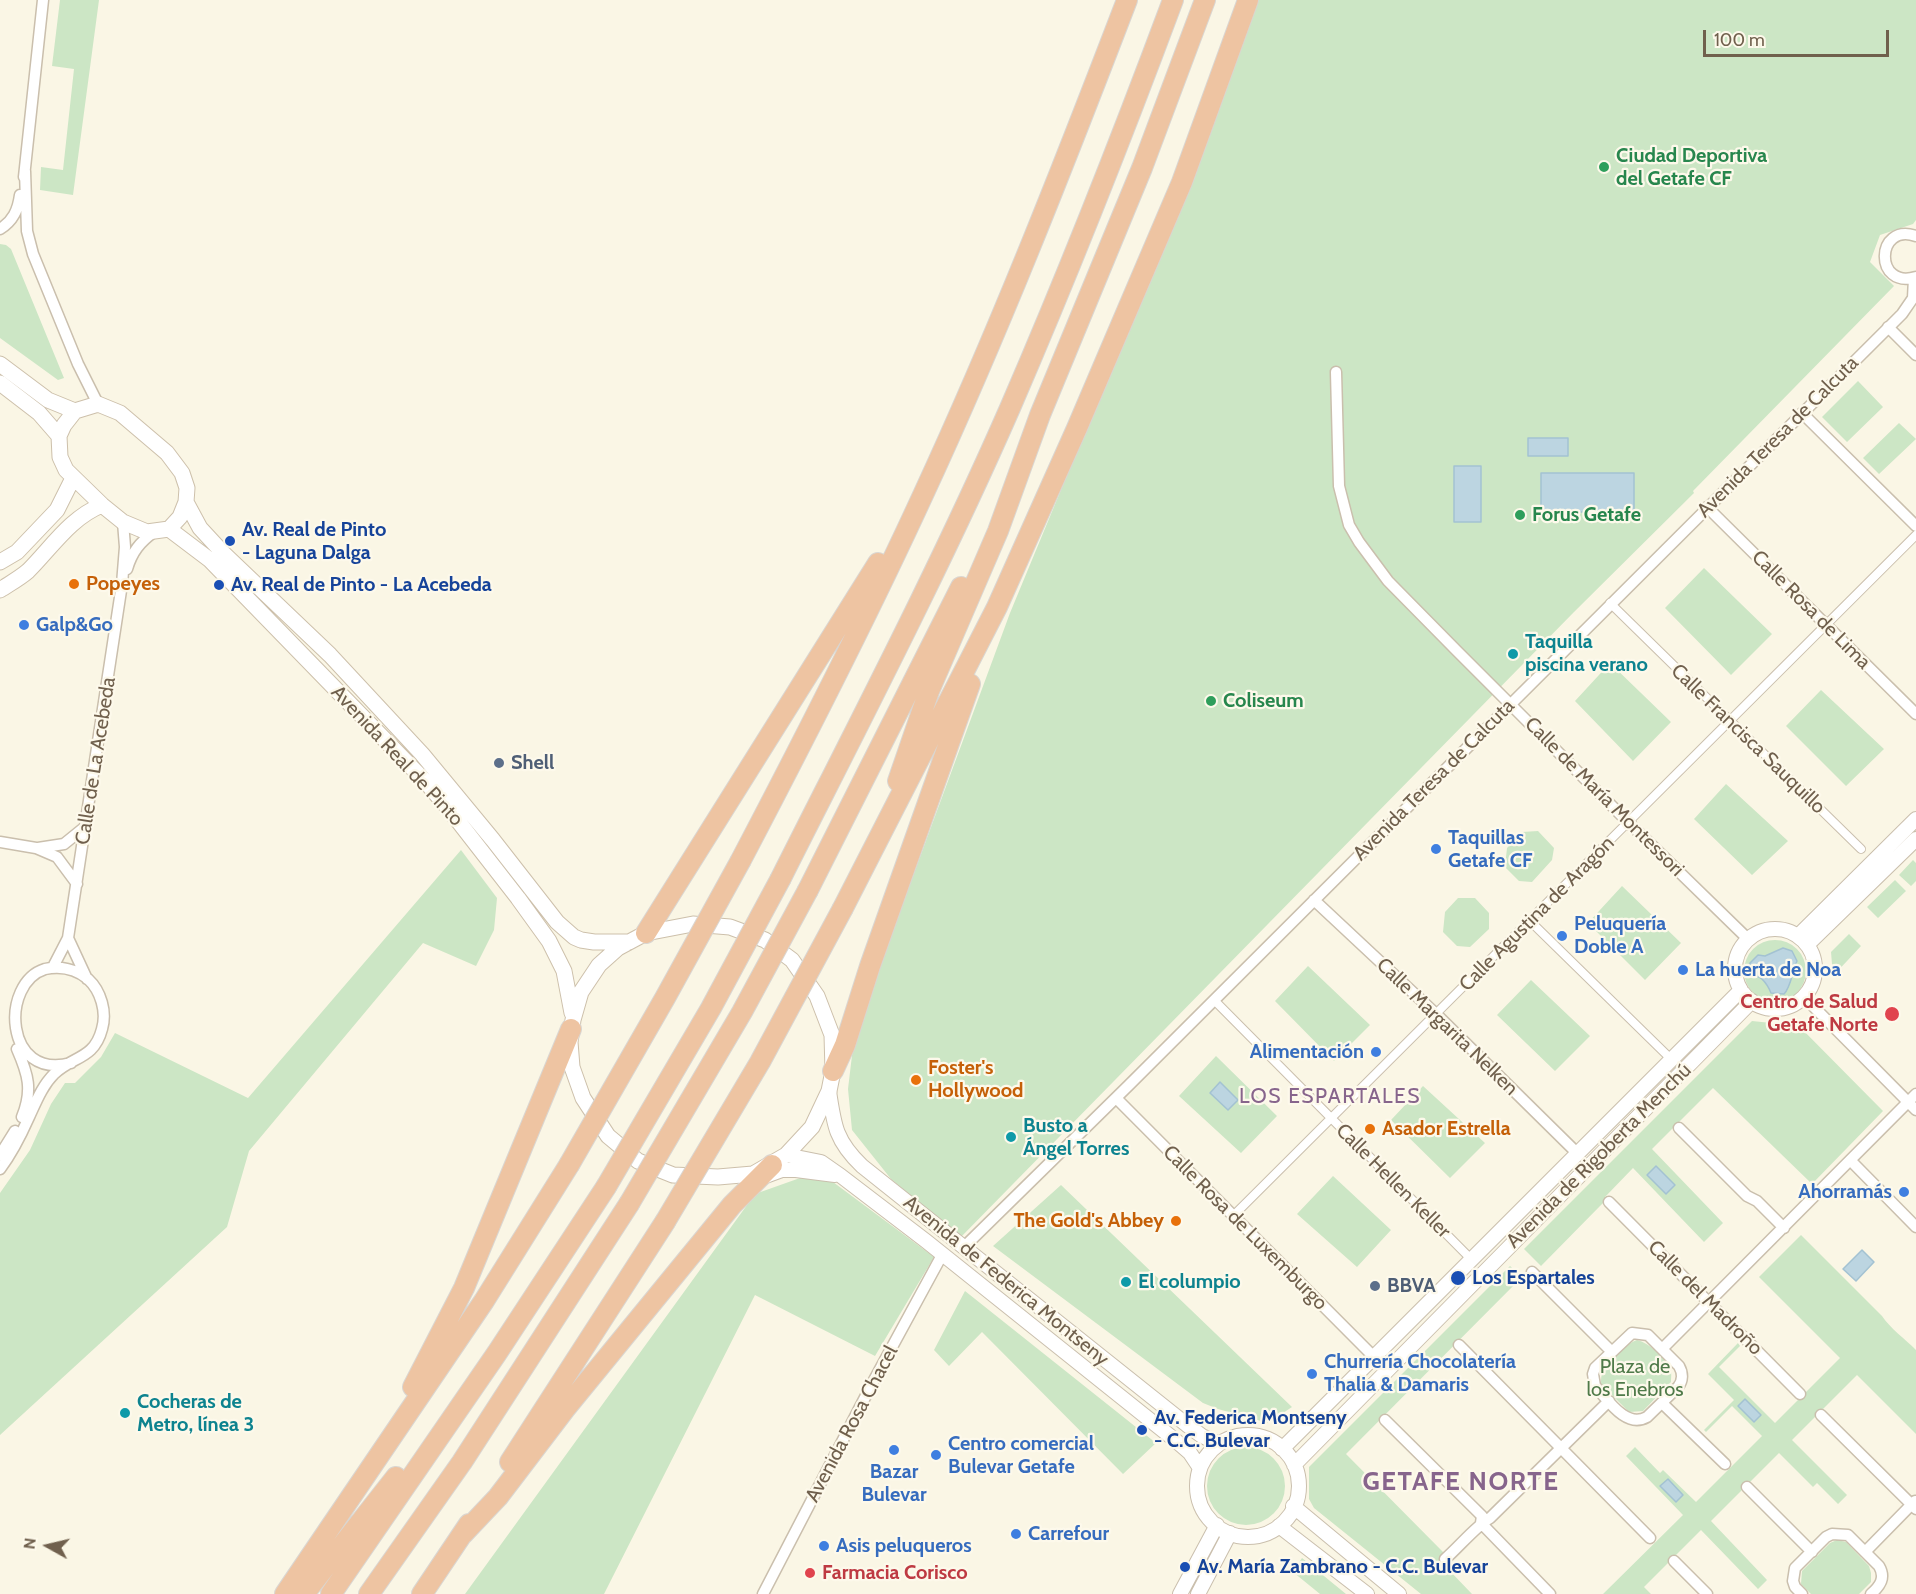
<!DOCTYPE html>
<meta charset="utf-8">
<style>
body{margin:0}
#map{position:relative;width:1916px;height:1594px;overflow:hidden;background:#faf6e5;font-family:Cabin,sans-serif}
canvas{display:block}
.north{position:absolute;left:18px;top:1516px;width:60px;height:60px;-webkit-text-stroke:4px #fdf9eb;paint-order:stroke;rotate:278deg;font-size:16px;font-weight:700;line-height:24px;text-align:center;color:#70604d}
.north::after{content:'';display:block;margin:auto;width:21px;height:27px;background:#70604d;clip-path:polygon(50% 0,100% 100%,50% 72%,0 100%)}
.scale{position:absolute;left:1703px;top:30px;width:186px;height:27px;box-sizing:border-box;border:3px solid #70604d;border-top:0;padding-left:8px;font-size:18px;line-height:21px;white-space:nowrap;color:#70604d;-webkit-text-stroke:4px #fdf9eb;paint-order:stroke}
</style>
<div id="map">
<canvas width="1916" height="1594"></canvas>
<div class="north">N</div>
<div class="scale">100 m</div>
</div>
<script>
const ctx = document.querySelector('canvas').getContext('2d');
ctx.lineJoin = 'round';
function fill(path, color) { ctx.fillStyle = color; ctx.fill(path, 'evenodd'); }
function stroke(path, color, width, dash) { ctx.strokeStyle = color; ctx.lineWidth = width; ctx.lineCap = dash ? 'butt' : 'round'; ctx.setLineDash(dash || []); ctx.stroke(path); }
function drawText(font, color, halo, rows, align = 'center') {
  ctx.font = font + ' Cabin,sans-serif'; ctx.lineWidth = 4.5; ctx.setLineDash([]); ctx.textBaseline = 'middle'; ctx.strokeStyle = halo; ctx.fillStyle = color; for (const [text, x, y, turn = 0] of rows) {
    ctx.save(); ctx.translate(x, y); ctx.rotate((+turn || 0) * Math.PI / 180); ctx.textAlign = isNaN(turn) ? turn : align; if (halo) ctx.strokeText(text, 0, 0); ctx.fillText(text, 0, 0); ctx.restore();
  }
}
fill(new Path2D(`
 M60 0H99L73 195 40 190 41 167 63 170 74 69 52 66Z
 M1252 0H1916V220L1913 224 1880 235 1870 262 1894 286 1693 491 1694 493 1574 612 961 1237 891 1179 852 1130 848 1089 853 1047 879 968 1010 613 1188 183Z
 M0 244 6 245 11 249 64 378 58 380 0 338Z
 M1858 381 1883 407 1847 442 1822 417Z
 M1899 423 1916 439 1879 474 1863 458Z
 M1704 568 1772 634 1731 675 1665 608Z
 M1610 663 1671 722 1633 761 1575 701Z
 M1821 690 1884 749 1846 786 1786 726Z
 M1726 784 1788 841 1752 875 1694 819Z
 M1538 831 1554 848 1552 860 1532 882 1519 881 1505 867 1507 848 1522 832Z
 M461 850 497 898 494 930 476 966 423 943 249 1151 227 1227 0 1435V1193L30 1150 51 1104 65 1083H75L101 1057 115 1033 248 1098Z
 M1913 860 1916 863V881L1911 886 1899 875Z
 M1895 880 1906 891 1878 918 1867 907Z
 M1622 886 1681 943 1645 980 1588 923Z
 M1458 898H1475L1489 913V929L1470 947 1457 946 1443 932 1445 912Z
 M1849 934 1861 946 1833 976 1831 952Z
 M1744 971a31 31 0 1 1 62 0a31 31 0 1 1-62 0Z
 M1308 966 1370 1025 1334 1061 1275 1001Z
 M1531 980 1590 1036 1555 1071 1497 1015Z
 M1793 1020 1883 1111 1812 1184 1713 1088 1652 1149 1723 1223 1704 1242 1633 1168 1605 1197 1606 1200 1600 1206 1541 1266 1524 1249 1752 1021 1781 1024Z
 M1216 1056 1277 1116 1241 1153 1179 1096Z
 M1423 1086 1485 1143 1450 1178 1391 1120Z
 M1333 1176 1391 1230 1357 1267 1297 1214Z
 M800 1178 833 1182 934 1257 875 1356 755 1295 604 1594H465L755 1194Z
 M1061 1185 1292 1407 1268 1423 1218 1409 1203 1403 993 1246Z
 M1801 1235 1882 1316C1890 1328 1905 1339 1916 1350V1434L1857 1375 1792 1440 1847 1495 1838 1504 1817 1483 1813 1487 1779 1453 1711 1521 1767 1580 1758 1589 1701 1530 1644 1587 1651 1594H1603L1683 1515 1626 1456 1635 1447 1660 1473 1663 1470 1696 1502 1762 1436 1732 1406 1706 1432 1704 1430 1734 1400 1708 1374 1738 1343 1740 1346 1719 1367 1775 1423 1840 1358 1759 1277Z
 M1510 1266 1522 1277 1346 1454 1443 1552 1448 1569 1472 1594H1421L1314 1508 1309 1499V1467Z
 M965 1291 1156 1443 1123 1474 982 1332 949 1366 934 1350Z
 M1637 1340C1649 1343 1664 1357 1670 1368 1672 1372 1671 1377 1671 1382L1643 1411 1629 1412 1601 1384C1601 1379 1601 1374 1604 1370 1610 1361 1627 1343 1637 1340Z
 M1207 1486a39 39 0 1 1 78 0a39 39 0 1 1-78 0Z
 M1837 1540 1846 1542 1869 1566 1871 1573V1582L1859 1594H1811L1801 1584 1802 1571 1830 1543Z
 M1302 1558 1346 1594H1320L1293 1572Z`), '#cce6c5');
const water = new Path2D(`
 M1528 438H1568V456H1528Z
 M1454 466H1481V522H1454Z
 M1541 473H1634V512H1541Z
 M1783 948 1792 951 1797 961C1792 972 1791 987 1784 994L1771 993C1769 988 1766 983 1762 979 1754 974 1749 974 1750 963L1758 955 1765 956Z
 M1220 1082 1238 1100 1228 1110 1210 1093Z
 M1656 1166 1675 1185 1666 1194 1647 1175Z
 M1862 1250 1874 1262 1856 1281 1843 1269Z
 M1745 1399 1761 1415 1754 1422 1738 1406Z
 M1668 1479 1683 1495 1676 1502 1660 1486Z`);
fill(water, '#bcd5e1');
stroke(water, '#a3c2d2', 1.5);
const pedestrian = new Path2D(`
 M1610 603 1861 849
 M1530 921 1672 1060
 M1214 1000 1472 1260
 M1233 1216 1916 535`);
const minor = new Path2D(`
 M25 171 27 231 33 254 78 364 98 404
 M24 177 43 0
 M0 229C13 221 18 210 20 195
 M1916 236C1875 222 1874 290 1916 277
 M1888 327 1916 355
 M1336 372 1339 486 1349 525 1359 542 1388 581 1456 650 1629 823 1749 940
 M1802 413 1916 526
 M1707 507 1916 714
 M127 569C132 552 140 542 154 532
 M0 842 36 848 57 857 77 884
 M38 848 64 844 85 827
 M1314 900 1437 1015 1578 1154
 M68 938 87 979
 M53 967 68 938 122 584 125 547 123 522
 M1804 997 1916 1110
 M17 1049C28 1074 33 1090 22 1117
 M1116 1098 1374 1357
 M1679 1128 1747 1196 1757 1201 1784 1228
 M0 1155 15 1131
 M1851 1161 1916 1227
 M0 1169C12 1153 21 1135 29 1117 36 1102 42 1086 54 1074 72 1056 94 1060 102 1029 107 1012 101 991 88 979 76 969 60 966 45 969 0 983 4 1081 71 1063
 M1609 1202 1800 1394
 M963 1248 1128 1086 1902 314 1913 298 1914 278
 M1532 1272 1612 1352
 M1632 1333 1648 1335 1679 1366C1683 1373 1683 1381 1678 1387L1647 1417C1626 1429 1608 1400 1595 1386L1593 1374 1595 1368Z
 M1459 1345 1650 1538
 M1662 1349 1916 1094
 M1662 1403 1725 1464
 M1821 1415 1916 1509
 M1385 1420 1482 1516 1481 1523 1550 1594
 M1747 1487 1812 1552
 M1865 1552 1915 1501
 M1445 1559C1458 1548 1477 1525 1490 1518L1609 1401
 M1674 1561 1707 1594
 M763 1594 873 1382 942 1255
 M1802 1594 1795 1587 1793 1581 1795 1568 1826 1537 1832 1534 1848 1535 1879 1566C1886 1578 1880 1586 1871 1594`);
const tertiary = new Path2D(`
 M1735 969a40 40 0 1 1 80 0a40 40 0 1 1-80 0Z
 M1798 936 1916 819
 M1807 945 1916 839
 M829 1091C834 1126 836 1141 862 1166L1187 1425 1202 1436 1219 1444
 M786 1155 821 1162 841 1176 926 1241 1175 1440 1190 1453 1200 1468
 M763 1177 782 1170H796L835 1175
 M1197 1486a51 51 0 1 1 102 0a51 51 0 1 1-102 0Z
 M1282 1449 1741 990
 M1294 1465 1752 1001
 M1293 1506 1399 1594
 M1279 1526 1367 1594
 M1180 1594 1217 1525
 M1198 1594 1230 1533`);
const secondary = new Path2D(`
 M0 364 48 400 75 411
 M0 383 39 413 59 436
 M98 404 120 413 167 453 182 473 187 488 186 502 180 517 169 529 147 532 123 522 102 505 66 470 60 457 59 436 64 425 75 411Z
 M186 502 200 528 224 554 330 655 422 754 493 840 557 922 574 937 581 940 594 942H629
 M169 529 210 560 425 781 448 808 518 898 549 941 564 971 572 1013
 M0 562 17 552 57 510 73 478
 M0 590C9 584 20 578 28 571 52 547 70 518 102 505
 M693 924 730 927 765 940 792 960 817 996 832 1035 833 1071 829 1091 812 1127 786 1155 753 1174 718 1177 673 1175 638 1161 608 1136 583 1098 572 1067 570 1042 573 1020 581 992 599 965 618 948 646 933Z`);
const motorway = new Path2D(`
 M898 781 929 691 998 531 1040 415 1142 168 1205 0
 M741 860C804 740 866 619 923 495 998 333 1063 167 1127 0
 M781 878C859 723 940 568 1010 408 1068 274 1122 137 1173 0
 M808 890 961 587
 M843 908 997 607 1077 428 1182 182 1248 0
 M646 933 878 563
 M833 1071 845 1045 870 966 970 684
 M413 1387 464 1288 571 1029
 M510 1462 665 1222
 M463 1534 498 1497 565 1409 732 1205 772 1165
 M285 1594 484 1301 569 1165
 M304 1594 396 1477
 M331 1594 497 1353 606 1187
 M369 1594 462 1462 629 1204
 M422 1594 469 1524`);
stroke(pedestrian, '#cabfad', 10);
stroke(minor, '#cabfad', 13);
stroke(tertiary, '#cabfad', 16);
stroke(secondary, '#cdc0ab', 17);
stroke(motorway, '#dad6d1', 22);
stroke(pedestrian, '#fff', 8);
stroke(minor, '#fff', 10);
stroke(tertiary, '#fff', 14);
stroke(secondary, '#fff', 15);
stroke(motorway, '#eec4a2', 20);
const motorwayBridge = new Path2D(`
 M569 1165 665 998 741 860
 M606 1187 711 1008 781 878
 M629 1204 742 1012 808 890
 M665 1222 760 1062 843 908`);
stroke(motorwayBridge, '#dad6d1', 22, []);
stroke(motorwayBridge, '#eec4a2', 20);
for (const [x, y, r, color] of [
 [1604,167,6,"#2e9e5b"],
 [1520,515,6,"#2e9e5b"],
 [230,541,6,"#1a4fb4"],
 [74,584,6,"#e8710a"],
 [219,585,6,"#1a4fb4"],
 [24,625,6,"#3f7fe0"],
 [1513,654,6,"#0f9aa8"],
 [1211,701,6,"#2e9e5b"],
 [499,763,6,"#5c6f8a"],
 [1436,849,6,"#3f7fe0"],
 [1562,936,6,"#3f7fe0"],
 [1683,970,6,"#3f7fe0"],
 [1892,1014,8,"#e0444e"],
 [1376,1052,6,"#3f7fe0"],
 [916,1080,6,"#e8710a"],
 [1370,1129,6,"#e8710a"],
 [1011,1137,6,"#0f9aa8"],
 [1904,1192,6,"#3f7fe0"],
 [1176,1221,6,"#e8710a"],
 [1458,1278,8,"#1a4fb4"],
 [1126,1282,6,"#0f9aa8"],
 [1375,1286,6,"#5c6f8a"],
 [1312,1374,6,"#3f7fe0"],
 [125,1413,6,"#0f9aa8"],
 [1142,1430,6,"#1a4fb4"],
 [894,1450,6,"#3f7fe0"],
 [936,1455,6,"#3f7fe0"],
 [1016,1534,6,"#3f7fe0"],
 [824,1546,6,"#3f7fe0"],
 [1185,1567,6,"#1a4fb4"],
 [810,1573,6,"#e0444e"]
]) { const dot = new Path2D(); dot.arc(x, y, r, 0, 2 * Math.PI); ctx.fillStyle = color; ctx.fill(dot); stroke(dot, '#fdf9eb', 2); }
drawText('bold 20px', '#27864d', '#fdf9eb', [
 ["Ciudad Deportiva",1616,156],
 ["del Getafe CF",1616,179],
 ["Forus Getafe",1532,515],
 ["Coliseum",1223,701]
], 'left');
drawText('20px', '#70604d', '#fdf9eb', [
 ["Avenida Teresa de Calcuta",1778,437,-45],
 ["Calle Rosa de Lima",1811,610,45],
 ["Calle Francisca Sauquillo",1748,739,44],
 ["Avenida Real de Pinto",397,756,47],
 ["Calle de La Acebeda",96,761,-81],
 ["Avenida Teresa de Calcuta",1434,780,-45],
 ["Calle de María Montessori",1604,797,45],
 ["Calle Agustina de Aragón",1537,914,-45],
 ["Calle Margarita Nelken",1447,1027,44],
 ["Avenida de Rigoberta Menchú",1599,1156,-45],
 ["Calle Hellen Keller",1393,1181,45],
 ["Calle Rosa de Luxemburgo",1245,1228,45],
 ["Avenida de Federica Montseny",1006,1281,39],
 ["Calle del Madroño",1705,1298,45],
 ["Avenida Rosa Chacel",852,1424,-62]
]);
drawText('bold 20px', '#164399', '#fdf9eb', [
 ["Av. Real de Pinto",242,530],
 ["- Laguna Dalga",242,553],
 ["Av. Real de Pinto - La Acebeda",231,585],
 ["Los Espartales",1472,1278],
 ["Av. Federica Montseny",1154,1418],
 ["- C.C. Bulevar",1154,1441],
 ["Av. María Zambrano - C.C. Bulevar",1197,1567]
], 'left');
drawText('bold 20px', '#c56008', '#fdf9eb', [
 ["Popeyes",86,584],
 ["Foster's",928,1068],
 ["Hollywood",928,1091],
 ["Asador Estrella",1382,1129],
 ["The Gold's Abbey",1164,1221,"right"]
], 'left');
drawText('bold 20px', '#366cbe', '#fdf9eb', [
 ["Galp&Go",36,625],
 ["Taquillas",1448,838],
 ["Getafe CF",1448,861],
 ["Peluquería",1574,924],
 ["Doble A",1574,947],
 ["La huerta de Noa",1695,970],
 ["Alimentación",1364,1052,"right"],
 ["Ahorramás",1892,1192,"right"],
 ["Churrería Chocolatería",1324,1362],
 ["Thalia & Damaris",1324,1385],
 ["Centro comercial",948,1444],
 ["Bulevar Getafe",948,1467],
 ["Bazar",894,1472,"center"],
 ["Bulevar",894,1495,"center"],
 ["Carrefour",1028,1534],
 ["Asis peluqueros",836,1546]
], 'left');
drawText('bold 20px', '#0d838f', '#fdf9eb', [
 ["Taquilla",1525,642],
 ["piscina verano",1525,665],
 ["Busto a",1023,1126],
 ["Ángel Torres",1023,1149],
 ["El columpio",1138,1282],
 ["Cocheras de",137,1402],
 ["Metro, línea 3",137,1425]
], 'left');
drawText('bold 20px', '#4e5e75', '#fdf9eb', [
 ["Shell",511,763],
 ["BBVA",1387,1286]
], 'left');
drawText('bold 20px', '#be3a42', '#fdf9eb', [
 ["Centro de Salud",1878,1002],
 ["Getafe Norte",1878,1025],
 ["Farmacia Corisco",822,1573,"left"]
], 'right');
drawText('20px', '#4f7a49', '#fdf9eb', [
 ["Plaza de",1635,1367],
 ["los Enebros",1635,1390]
]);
ctx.letterSpacing = '1.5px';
drawText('21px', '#87658c', '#fdf9eb', [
 ["LOS ESPARTALES",1330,1097]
]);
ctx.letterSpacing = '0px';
ctx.letterSpacing = '1.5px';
drawText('bold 26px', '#87658c', '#fdf9eb', [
 ["GETAFE NORTE",1461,1482]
]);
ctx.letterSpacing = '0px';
</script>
